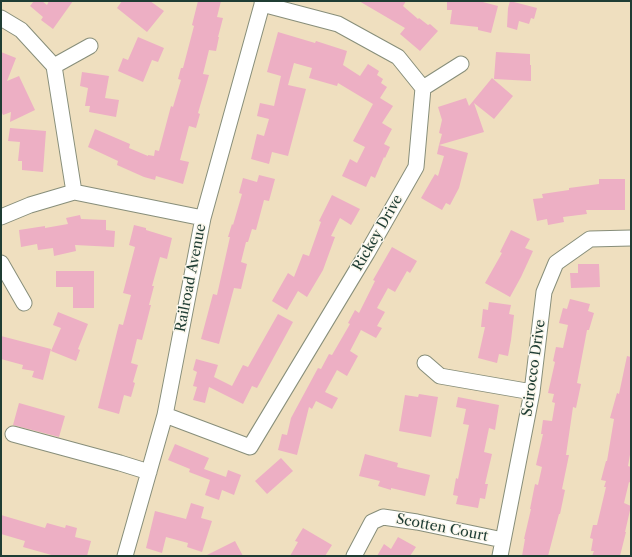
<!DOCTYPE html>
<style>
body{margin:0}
#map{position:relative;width:632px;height:557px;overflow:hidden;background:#efdfbf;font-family:"Libre Caslon Text",serif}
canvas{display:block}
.frame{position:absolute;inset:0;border:2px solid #1f3d34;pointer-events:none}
</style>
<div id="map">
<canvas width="632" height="557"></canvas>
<div class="frame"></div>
</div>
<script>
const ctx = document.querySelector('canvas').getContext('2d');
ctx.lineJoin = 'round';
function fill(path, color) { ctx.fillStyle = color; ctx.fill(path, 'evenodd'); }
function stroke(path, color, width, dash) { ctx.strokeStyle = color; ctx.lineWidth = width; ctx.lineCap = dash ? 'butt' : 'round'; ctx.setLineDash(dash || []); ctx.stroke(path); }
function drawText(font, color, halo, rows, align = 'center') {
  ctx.font = font + ' "Libre Caslon Text",serif'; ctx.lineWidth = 3; ctx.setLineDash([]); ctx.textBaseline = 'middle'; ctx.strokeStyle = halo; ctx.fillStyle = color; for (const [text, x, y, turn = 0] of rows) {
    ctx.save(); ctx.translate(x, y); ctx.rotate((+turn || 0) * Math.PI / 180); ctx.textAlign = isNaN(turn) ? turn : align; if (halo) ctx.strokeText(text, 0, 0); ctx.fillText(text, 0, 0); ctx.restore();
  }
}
fill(new Path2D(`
 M34 1H42L47 5 49 1H73L53 29 41 20 43 17 30 6Z
 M122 1H150L164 11 147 32 117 8Z
 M198 1H221L217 17 223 18 218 37H219L216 51 209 50 203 74 209 75 198 113 200 114 196 128 189 126 180 160 189 162 183 184 156 176 155 180 144 177 117 165 118 161 88 147 95 129 130 144 129 148 148 156V155L154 156 155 150 159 151 171 106 173 107 181 80 178 79 181 68H183L194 26 192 25Z
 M359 1H406L403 6 418 19 419 18 428 25 430 24 438 31 420 51 400 34 405 28Z
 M447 1H479L498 6 491 33 478 30V27L450 24 452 10H447Z
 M510 1 537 8 534 19 531 18 529 24 519 21 517 30 507 27 508 8Z
 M278 32 315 43 316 41 347 51 343 65 360 76 368 64 379 71 377 75 383 79 381 83 387 87 380 98 393 106 382 123 392 129 384 144 390 147 385 158 384 157 375 178 371 176 366 187 342 176 350 159 357 163 365 147 353 141 373 104 338 83 337 86 309 78 312 68 294 63 288 85 306 89 288 156 272 152 269 164 251 159 257 134 264 136 269 119 257 116 260 103 274 106 281 76 267 72Z
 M138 37 164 48 158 62 152 60 143 82 118 71 123 58 128 60Z
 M1 52 16 58 7 81 19 76 35 110 10 122 11 112 3 115 1 111Z
 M496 52 530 54V65H531V81L494 79Z
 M82 72 109 76 105 98 119 100 116 117 89 112 90 106H85L88 88 80 86Z
 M492 78 513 96 494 119 474 103 484 132 439 145 442 134 439 133 442 120 438 107 466 98 469 106Z
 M10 128 46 131 43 172 22 170V161H18L20 142 8 141Z
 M439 145 468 153 459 188 450 205 446 203 442 210 421 198 435 174 438 176 444 156 437 154Z
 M259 175 275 179 269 201 264 200 256 230 252 229 248 242H246L241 262 247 264 241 289 234 288 219 344 201 339 213 294 217 295 230 237H228L232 224 233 225 242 194 239 193 243 178 257 182Z
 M599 179H625V210H586L587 214 563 217 564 222 548 225 547 219 537 221 533 199 543 198 542 194 569 190V188L599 184Z
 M332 195 360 209 351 225 340 218 331 236 335 237 323 270 307 297 298 291 287 310 272 301 288 273 294 277 303 254 309 256 321 222 319 221Z
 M80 215 81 219 106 220V230L115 231 114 247 75 245 76 251 54 256 53 248 38 250 37 244 21 247 19 230 45 226V228L68 224 66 218Z
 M134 225 146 228V230L172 238 167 259 160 257 152 286H154L149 305H151L142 340 137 339 131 363 138 365 133 382 135 383 131 397 124 395 119 414 98 408 119 324 123 325 131 295 123 293 135 247 129 245Z
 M511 230 530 239 525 248 533 251 521 277 510 297 485 283 502 253 500 252Z
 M392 247 417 261 410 273 407 271 395 292 388 288 377 308 385 312 377 326 382 328 376 338 361 330 350 351 358 356 347 376 337 370 325 392 338 398 332 409 316 401 312 409 309 407 297 455 278 450 282 434 287 435 291 418 318 368 321 369 329 354 332 355 350 324 348 323 355 310 359 313 375 281 373 280Z
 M578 264H599L600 287 571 288 570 273H578Z
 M56 271H94V308H73V287H56Z
 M570 299 590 304 588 311 594 313 589 330H587L577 383 581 384 576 408 573 407 566 455H569L562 489 565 490 560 514H559L548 556H522L525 539H524L531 509H530L535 484 538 485 542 467 536 465 543 434H541L543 420 552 421 555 403 552 402 554 394 548 393 555 362 553 361 556 347 563 348 568 325 559 323 563 308 567 309Z
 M489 302 511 305 509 314 514 315 511 340 508 356 499 354 497 363 478 358 485 327H481L483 309 488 310Z
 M58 312 88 324 78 349 80 350 76 361 51 351 61 328 53 325Z
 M278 314 293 322 257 388 252 386 243 404 209 387 205 403 193 400 197 387 193 386 197 372 193 370 196 359 218 365 214 377 232 386 243 365 248 367Z
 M1 336 51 349 43 380 32 377 34 371 22 369 23 365 1 359Z
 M627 356 631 357V449L628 466 631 467V483L629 482 624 503 631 506 625 532H626L620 556H592L594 551H591L593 539 590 538 593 525H597L606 487H604L606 481 601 480 606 461H607L614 419 610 418 617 393 619 394Z
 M419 394 438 397 431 437 399 431 405 395 418 397Z
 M458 397 499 405 495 430 489 428 484 452 492 454 485 484H488L485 499 480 498 478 508 456 504 458 496 453 495 456 478 458 479 469 425 463 424 466 409 456 407Z
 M19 403 65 416 59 437 13 425Z
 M175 444 209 458 204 469 226 477 228 470 241 475 234 495 222 490 219 500 205 495 210 480 189 472 190 469 168 460Z
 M365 454 398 463 397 467 430 475 425 496 391 488V490L378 486 380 481 359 476Z
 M281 458 293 471 267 494 255 481Z
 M191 503 204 507 201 518 212 521 202 552 187 547 188 543 166 537 162 553 146 548 155 511 186 519Z
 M1 515 45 528 47 523 65 528 66 525 77 528 75 537 91 541 87 556H55L23 547 25 541 1 534Z
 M303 528 332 545 325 556H290L298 542 295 541Z
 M398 537 416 547 410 556H377L384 544 391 549Z
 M235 541 243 556H205Z`), '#edafc4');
const minor = new Path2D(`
 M1 18 21 30 54 66 74 192
 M54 66 90 46
 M423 88 461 64
 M1 217 30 205 74 192 203 218
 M1 263 24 303
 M425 363 440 376 532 392
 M165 415 250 447 367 253 416 167 423 88 398 57 338 24 262 4
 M13 434 120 463 149 472
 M125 556 165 415 203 218 263 1
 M354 556 372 522 383 517 417 522 503 540
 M500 556 532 392 544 292 556 263 590 239 631 238`);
stroke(minor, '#878e7a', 17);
stroke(minor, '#fff', 15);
drawText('14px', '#1f3d34', '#fbf7ec', [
 ["Rickey Drive",378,233,-60],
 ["Railroad Avenue",191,278,-79],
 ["Scirocco Drive",534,368,-82],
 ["Scotten Court",442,528,11]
]);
</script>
